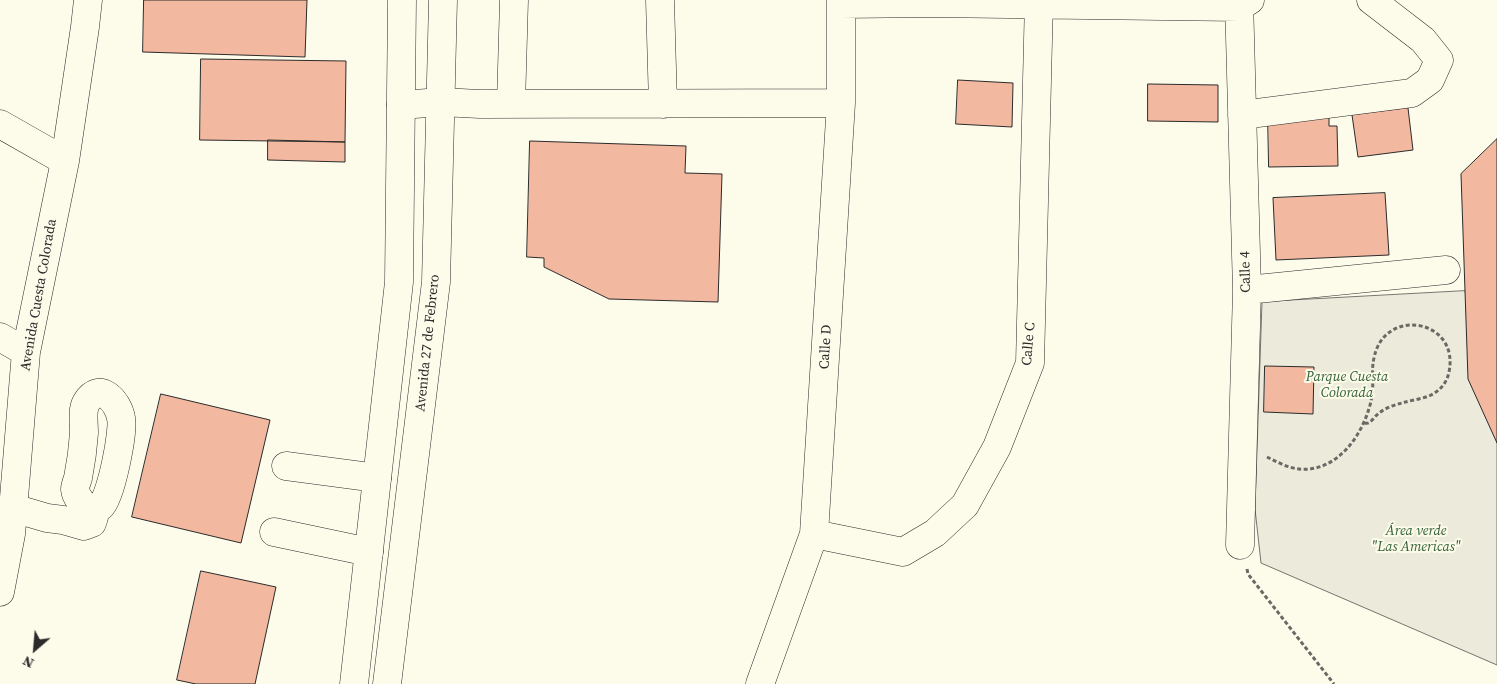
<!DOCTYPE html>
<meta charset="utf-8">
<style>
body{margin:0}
#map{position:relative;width:1497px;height:684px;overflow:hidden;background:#fdfbea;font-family:"Source Serif 4",serif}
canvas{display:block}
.north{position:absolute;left:10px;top:624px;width:50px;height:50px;-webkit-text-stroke:4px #fdfbea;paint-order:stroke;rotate:207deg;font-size:14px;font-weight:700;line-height:20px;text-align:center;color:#2b2b2b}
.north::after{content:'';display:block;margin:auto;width:18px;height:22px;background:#2b2b2b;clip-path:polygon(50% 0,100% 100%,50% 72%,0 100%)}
</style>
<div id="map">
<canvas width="1497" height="684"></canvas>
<div class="north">N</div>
</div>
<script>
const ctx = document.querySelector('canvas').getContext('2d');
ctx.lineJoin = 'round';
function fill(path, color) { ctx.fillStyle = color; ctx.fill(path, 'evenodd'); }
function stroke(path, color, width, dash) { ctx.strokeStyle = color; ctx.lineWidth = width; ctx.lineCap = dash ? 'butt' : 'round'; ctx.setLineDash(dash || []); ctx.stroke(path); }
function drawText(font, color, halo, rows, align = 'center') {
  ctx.font = font + ' "Source Serif 4",serif'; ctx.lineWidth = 4; ctx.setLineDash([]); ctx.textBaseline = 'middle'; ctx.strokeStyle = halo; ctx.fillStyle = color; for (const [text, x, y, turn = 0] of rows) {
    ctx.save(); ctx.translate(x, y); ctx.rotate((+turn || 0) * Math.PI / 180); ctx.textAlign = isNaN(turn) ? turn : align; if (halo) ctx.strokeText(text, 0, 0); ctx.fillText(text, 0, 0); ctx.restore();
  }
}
const green = new Path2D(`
 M1465 291 1497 443V665L1261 563 1255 509 1262 302Z`);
fill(green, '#ecebdb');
stroke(green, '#74746e', 1);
const building = new Path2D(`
 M144 0H307L305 57 143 52Z
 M201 59 346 61 345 142 200 140Z
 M958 80 1013 83 1012 127 956 124Z
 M1148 84 1218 85V122L1148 121Z
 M1408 108 1413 150 1358 157 1352 115Z
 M1268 117H1329V126H1337L1338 166 1269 167Z
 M1497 139V443L1468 379 1461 174Z
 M268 140 345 142V162L268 160Z
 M530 141 686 146 685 173 722 174 718 302 609 299 544 267V258L527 257Z
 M1385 193 1389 255 1276 260 1273 198Z
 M1265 366 1314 367 1313 414 1264 412Z
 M161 394 270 420 241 543 132 517Z
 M201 571 276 587 255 684H196L177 680Z`);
fill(building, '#f2b8a0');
stroke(building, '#2b2b2b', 1);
const minor = new Path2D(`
 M660 0 663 104
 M1239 0 1247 290 1240 545
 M841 4 931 3 1239 7 1250 0
 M511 104 514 0
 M401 105 441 102 480 104 841 103
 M1242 115 1412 93 1430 80 1439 60 1423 40 1371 0
 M0 124 65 161
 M1247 290 1446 270
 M0 337 26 352
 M286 466 377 478
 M13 508 47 518 63 520 84 526 92 523 94 517C89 508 76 501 75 489 75 486 77 481 78 478 81 463 83 448 84 433 84 424 82 410 86 403 99 380 118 401 121 418 124 431 111 497 101 506 98 508 94 509 91 510
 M274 532 369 552
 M814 534 903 552 935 533 965 505 997 447 1030 363 1039 0
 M0 592 11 534 26 352 65 161 85 27 88 0
 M760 684 814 534 841 103V0`);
const major = new Path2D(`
 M354 684 399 282 402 0
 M387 684 436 282 443 0`);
stroke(minor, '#2b2b2b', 29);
stroke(major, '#2b2b2b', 29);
stroke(new Path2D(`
 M1267 457C1277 462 1288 468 1299 469 1339 473 1366 431 1372 396 1374 383 1371 370 1374 358 1384 306 1460 319 1449 372 1447 382 1441 390 1431 395 1423 399 1411 400 1402 403 1394 405 1385 408 1378 414 1375 416 1373 420 1370 422 1368 424 1366 423 1363 423
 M1247 569 1248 574 1334 684`), '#6a6964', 3, [4, 2.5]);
stroke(minor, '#fdfbea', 28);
stroke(major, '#fdfbea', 28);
drawText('14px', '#2b2b2b', '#fdfbea', [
 ["Calle 4",1246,272,-91],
 ["Avenida Cuesta Colorada",39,295,-80],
 ["Avenida 27 de Febrero",428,343,-84],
 ["Calle C",1029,344,-85],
 ["Calle D",826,347,-87]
]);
drawText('italic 14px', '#34623c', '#fdfbea', [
 ["Parque Cuesta",1347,377],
 ["Colorada",1347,393],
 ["Área verde",1416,531],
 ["\"Las Americas\"",1416,547]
]);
</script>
